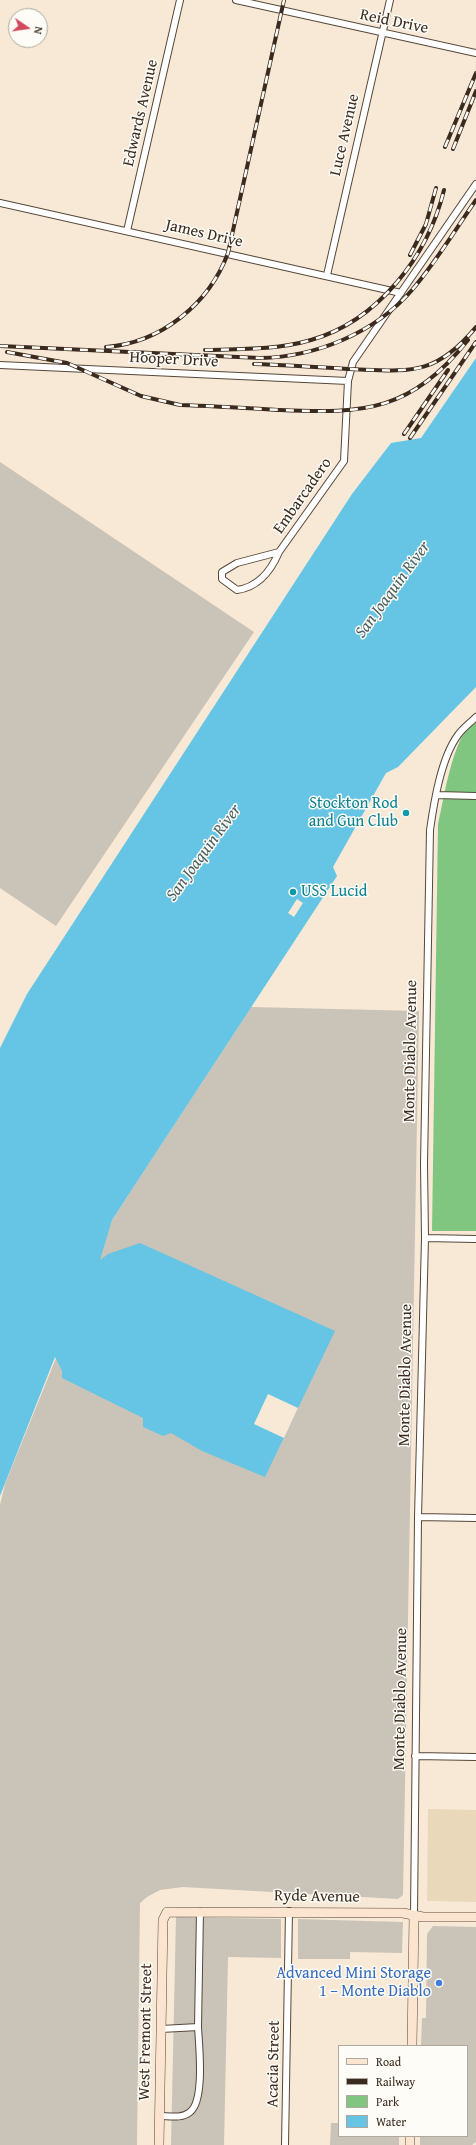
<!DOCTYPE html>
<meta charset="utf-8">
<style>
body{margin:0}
#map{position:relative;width:476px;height:2145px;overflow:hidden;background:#f7e9d6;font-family:"Gentium Book Plus",serif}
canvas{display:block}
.legend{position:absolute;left:338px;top:2045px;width:130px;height:92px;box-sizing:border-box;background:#fdfcf7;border:1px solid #afa8a0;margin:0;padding:5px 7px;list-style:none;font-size:12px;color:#3b2a1e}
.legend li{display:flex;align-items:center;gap:8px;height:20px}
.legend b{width:20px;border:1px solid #afa8a0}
.north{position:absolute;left:8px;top:8px;width:40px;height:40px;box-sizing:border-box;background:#fdfcf7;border:1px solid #afa8a0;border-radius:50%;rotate:103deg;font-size:11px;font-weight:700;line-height:16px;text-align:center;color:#3b2a1e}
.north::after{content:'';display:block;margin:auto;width:14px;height:18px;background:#d1495b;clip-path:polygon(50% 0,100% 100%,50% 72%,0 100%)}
</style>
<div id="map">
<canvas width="476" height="2145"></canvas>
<ul class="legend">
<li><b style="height:5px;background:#fce5d0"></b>Road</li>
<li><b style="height:5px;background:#3b2a1e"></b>Railway</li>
<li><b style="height:11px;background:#81c680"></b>Park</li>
<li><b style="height:11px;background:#66c5e4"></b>Water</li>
</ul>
<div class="north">N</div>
</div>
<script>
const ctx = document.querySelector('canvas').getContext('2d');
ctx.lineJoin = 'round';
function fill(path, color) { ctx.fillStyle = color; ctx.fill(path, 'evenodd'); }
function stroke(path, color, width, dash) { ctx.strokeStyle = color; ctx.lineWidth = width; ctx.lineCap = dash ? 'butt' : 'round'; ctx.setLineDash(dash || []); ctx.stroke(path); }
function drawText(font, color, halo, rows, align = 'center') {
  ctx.font = font + ' "Gentium Book Plus",serif'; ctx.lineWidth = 3; ctx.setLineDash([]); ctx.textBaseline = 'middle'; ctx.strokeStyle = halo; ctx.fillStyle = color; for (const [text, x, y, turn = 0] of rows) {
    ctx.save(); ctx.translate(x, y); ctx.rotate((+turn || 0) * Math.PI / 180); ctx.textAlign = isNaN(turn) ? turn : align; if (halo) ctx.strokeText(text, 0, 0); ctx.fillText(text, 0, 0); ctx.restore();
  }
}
fill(new Path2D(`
 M428 1809 476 1810V1902L427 1901Z`), '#ead8ba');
fill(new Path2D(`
 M0 462 254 632 56 926 0 888Z
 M251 1007 419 1011 403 1895 398 1899 183 1887 160 1890 147 1897 140 1903 137 2145H0V1505L5 1484 112 1220Z
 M176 1917 281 1919V1958L228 1957 224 2145H171Z
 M298 1919 403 1922 402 1953 350 1952V1959H298Z
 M433 1926 476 1927V2142L472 2145H420V2136H467V2046H421L422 2018H426L427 1934Z
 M331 2123H339V2136H399V2145H330Z`), '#cac3b8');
fill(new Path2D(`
 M476 718V1231H432L438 824C445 794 452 738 476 718Z`), '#81c680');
fill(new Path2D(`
 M476 358V687L398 767 386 773 333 867 337 876 112 1220 100 1260 108 1254 140 1243 335 1331 265 1477 202 1451 171 1433 163 1436 143 1427V1418L62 1378V1371L55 1357 0 1496V1048L27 994 352 494 391 443 421 438Z`), '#66c5e4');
fill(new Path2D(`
 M297 899 303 903 294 917 288 913Z
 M268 1394 298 1408 284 1438 254 1424Z`), '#f7e9d6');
const street = new Path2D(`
 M236 0 476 53
 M0 203 401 293
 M127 231 180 0
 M327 275 390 0
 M0 365 348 381
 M279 552 344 461 348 381 353 362 476 184
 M279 552C271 571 259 587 237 590L222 579V572L237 563Z
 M437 795 476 796
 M425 1238 476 1239
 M418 1517 476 1518
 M415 1756 476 1757
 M414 1915 418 1517 425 1238 424 1164 430 830C434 802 441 758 458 735 463 728 470 723 476 717
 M161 2029 198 2027 200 1911
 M160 2116C169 2116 182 2119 190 2112 205 2101 199 2045 198 2027
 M285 2145 289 1911`);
const secondary = new Path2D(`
 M412 2046 414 1915
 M159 2145 163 1920 167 1912 403 1913 423 1917H476
 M410 2145V2136`);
stroke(street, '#57473a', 8);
stroke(secondary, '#57473a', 10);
stroke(street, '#fff', 6);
stroke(secondary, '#fce5d0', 9);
const rail = new Path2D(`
 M445 147 476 73
 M453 149 476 91
 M410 255 426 224 436 188
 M0 346 260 358C316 357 375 333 412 290 436 262 455 230 476 200
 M106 347C161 343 209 304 228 253L284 0
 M205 350C240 349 277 350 311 340 378 321 428 256 444 190
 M7 352 67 363 141 396 180 405C213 406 246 408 280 410 366 414 411 411 468 340
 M254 364C285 365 317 367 348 369 408 371 434 378 476 327
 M404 434 448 370
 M410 438 476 342`);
stroke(rail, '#3b2a1e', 4);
stroke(rail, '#fdfcf7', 2.5, [8]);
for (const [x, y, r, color] of [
 [406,813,4,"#0f9aa8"],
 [293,892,4,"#0f9aa8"],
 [439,1983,4,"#3f7fe0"]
]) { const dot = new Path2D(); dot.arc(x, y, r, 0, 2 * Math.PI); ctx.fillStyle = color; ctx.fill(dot); stroke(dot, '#fdfcf7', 1.5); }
drawText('16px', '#3b2a1e', '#fdfcf7', [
 ["Reid Drive",394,22,12],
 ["Edwards Avenue",141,113,-77],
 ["Luce Avenue",345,135,-77],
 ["James Drive",204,234,13],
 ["Hooper Drive",174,360,3],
 ["Embarcadero",303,496,-55],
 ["Monte Diablo Avenue",411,1051,-89],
 ["Monte Diablo Avenue",406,1375,-89],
 ["Monte Diablo Avenue",401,1699,-89],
 ["Ryde Avenue",317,1897,1],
 ["West Fremont Street",146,2032,-89],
 ["Acacia Street",274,2064,-89]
]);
drawText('16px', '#0d838f', '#fdfcf7', [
 ["Stockton Rod",398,804],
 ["and Gun Club",398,822],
 ["USS Lucid",301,892,"left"]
], 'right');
drawText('16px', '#366cbe', '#fdfcf7', [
 ["Advanced Mini Storage",431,1974],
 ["1 – Monte Diablo",431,1992]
], 'right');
drawText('italic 17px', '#4a6063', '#fdfcf7', [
 ["San Joaquin River",393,590,-54],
 ["San Joaquin River",204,853,-54]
]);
</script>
